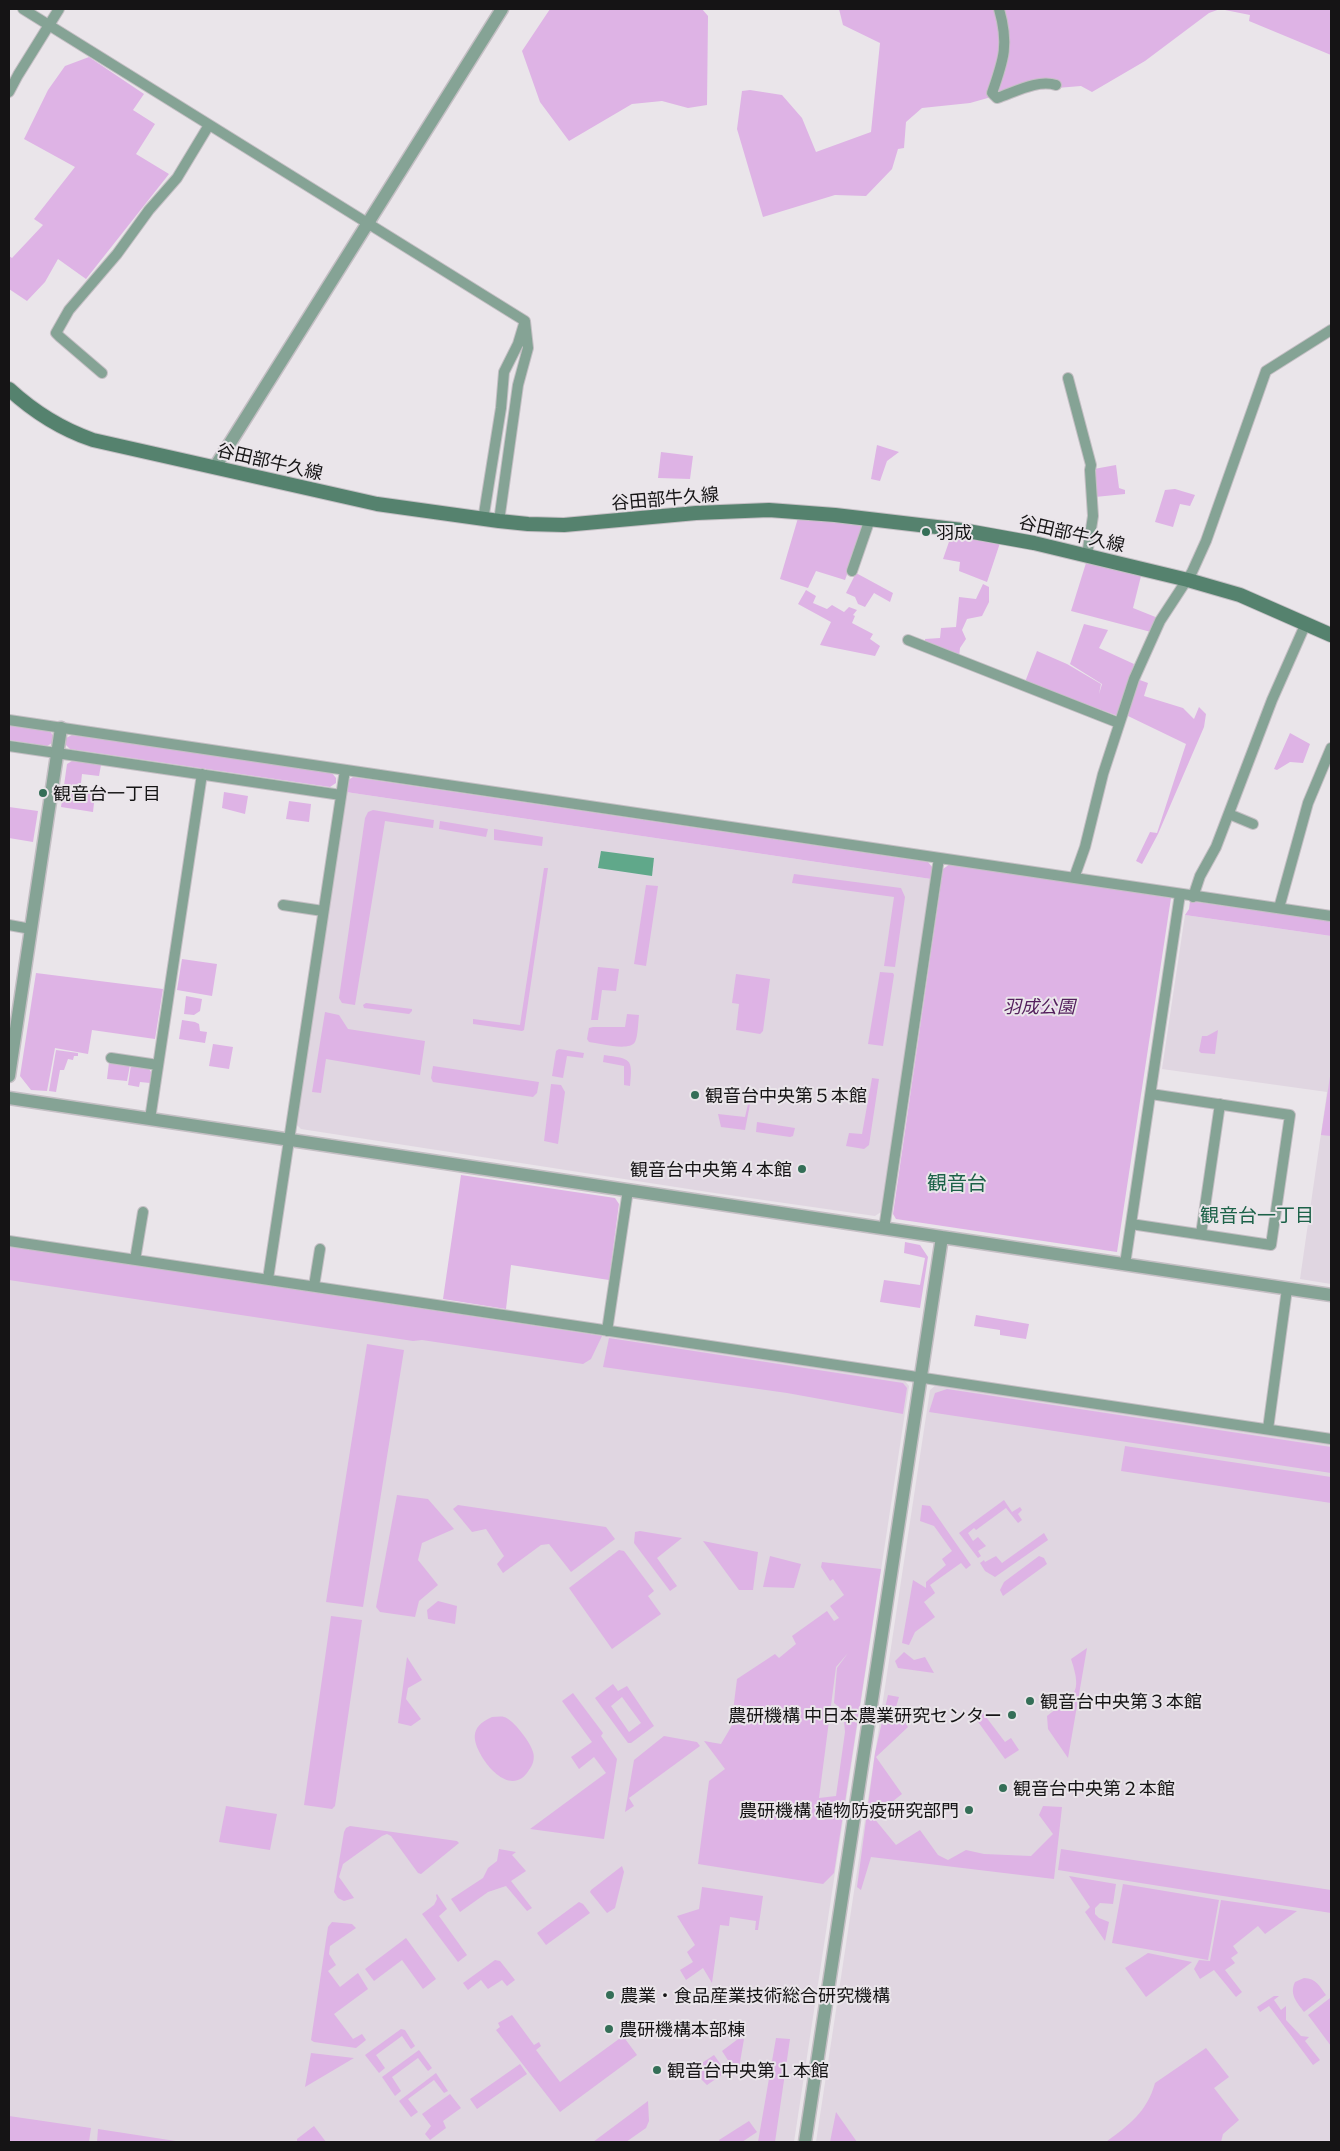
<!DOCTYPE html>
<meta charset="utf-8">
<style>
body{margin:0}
#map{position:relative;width:1340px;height:2151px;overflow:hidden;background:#eae5ea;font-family:Georgia,serif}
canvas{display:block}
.frame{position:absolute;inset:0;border:10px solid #151415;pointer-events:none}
</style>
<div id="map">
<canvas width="1340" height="2151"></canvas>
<div class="frame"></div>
</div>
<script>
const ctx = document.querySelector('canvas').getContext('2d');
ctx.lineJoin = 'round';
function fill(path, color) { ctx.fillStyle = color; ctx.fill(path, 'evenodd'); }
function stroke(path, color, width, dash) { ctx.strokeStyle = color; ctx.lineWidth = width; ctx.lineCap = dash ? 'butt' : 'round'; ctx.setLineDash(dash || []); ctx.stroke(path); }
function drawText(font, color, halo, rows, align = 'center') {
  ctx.font = font + ' Georgia,"Noto Sans JP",serif'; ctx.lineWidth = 4; ctx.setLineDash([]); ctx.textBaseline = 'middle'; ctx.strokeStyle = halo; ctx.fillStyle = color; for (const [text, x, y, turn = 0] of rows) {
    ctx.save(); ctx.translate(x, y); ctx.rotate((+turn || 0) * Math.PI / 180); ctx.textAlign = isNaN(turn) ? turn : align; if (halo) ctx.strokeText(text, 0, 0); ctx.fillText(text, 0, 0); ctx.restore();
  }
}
fill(new Path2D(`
 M346 792 931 879 881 1212 875 1216 708 1192 301 1129 296 1124Z
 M1185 915 1331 936V1284L1300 1279 1327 1092 1162 1069Z
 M9 1247 905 1381 909 1386 794 2142H9Z
 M936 1385 1331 1445V2142H816L930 1390Z`), '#e0d6e1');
fill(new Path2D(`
 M550 9H702L708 16 707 105 688 108 662 101 632 104 569 141 540 102 522 51Z
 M839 9H1331V55L1249 21 1250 15 1220 9 1209 13 1145 61 1092 92 1081 86 1009 92 970 103 922 108 906 122 904 148 898 149 892 169 866 196 835 195 763 217 737 129 742 91 750 90 782 95 802 118 816 152 871 132 880 43 843 25Z
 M89 57 144 94 133 110 155 124 136 154 169 174 86 279 58 259 45 282 27 301 9 289V256L12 258 43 225 34 219 75 167 24 139 48 90 65 66Z
 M877 445 899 452 887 461 880 481 871 479Z
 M661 452 693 456 690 479 658 478Z
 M1116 465 1119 488 1125 490V494L1095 497 1094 469Z
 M1175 489 1195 495 1190 506 1180 504 1173 527 1155 522 1165 490Z
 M798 518 865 525 845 580 816 571 808 588 780 579Z
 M951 536 1000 543 987 582 959 571 960 562 943 559Z
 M1086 563 1141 576 1133 608 1158 618 1151 632 1071 611Z
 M856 573 893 593 890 602 874 593 865 607 858 604 855 597 846 593Z
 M983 584 989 587V602L982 616 967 619 962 630 966 639 960 648 959 657 925 643V639L940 638 941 628 956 627 959 597 976 599Z
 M806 590 816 596 813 603 827 609 832 605 844 612 849 607 857 610 853 615 855 616 852 623 873 634 870 639 880 646 875 656 820 645 831 622 798 604Z
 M1084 624 1108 630 1099 648 1134 664 1118 716 1025 682 1037 651 1067 664 1101 684 1099 694 1102 684 1070 664Z
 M1137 679 1148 683 1144 696 1183 708 1194 719 1199 707 1206 714 1204 727 1158 834 1142 864 1136 861 1150 832 1157 833 1186 744 1128 716Z
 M9 723 50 731 54 737V742L47 746 9 740Z
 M1290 733 1310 744 1303 763 1290 762 1277 770 1274 769Z
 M72 735 332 773 336 778V783L330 787 70 749 65 744 66 738Z
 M72 761 101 765 99 776 82 774 80 792 95 794 93 812 61 807 67 764Z
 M353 777 928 862 933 868 931 879 346 792 348 780Z
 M224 792 248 796 245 814 222 808Z
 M289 801 311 804 309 822 286 819Z
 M9 807 38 811 33 842 9 838Z
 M373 810 434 820 433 828 385 821 355 1005 342 1003 339 998 365 818 368 812Z
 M440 821 488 829 486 837 439 829Z
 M494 829 543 837 542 846 494 840Z
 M950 864 1171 898 1117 1252 896 1219 893 1214 943 869Z
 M544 868H548L524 1030 522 1031 473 1024V1019L520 1025Z
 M794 874 901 888 905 897 895 967 884 966 894 897 792 883Z
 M646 885 658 886 646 966 634 964Z
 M1190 901 1331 921V936L1185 915 1189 909Z
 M182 959 217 964 212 996 177 990Z
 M598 967 619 969 616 991 602 990 598 1020H591Z
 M880 972 893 973 894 975 883 1046 868 1044Z
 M36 973 163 989 155 1039 92 1030 88 1054 55 1048 47 1091 31 1090 20 1076Z
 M736 974 770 979 763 1031 760 1034 736 1030 739 1004 732 1003Z
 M186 996 202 999 200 1011 194 1015 184 1014Z
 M366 1003 412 1009V1011L409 1014 364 1008 363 1005Z
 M325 1012 339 1015 348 1029 425 1041 420 1075 326 1059 321 1093 312 1092Z
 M627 1014 639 1015C638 1023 638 1036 635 1042 629 1052 599 1043 589 1042L587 1039 589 1028 593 1027H625Z
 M182 1020 195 1022 199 1024 200 1031 207 1032 205 1043 179 1039Z
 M1218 1030 1215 1054 1201 1053 1199 1051 1202 1036H1207Z
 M213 1044 233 1047 229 1069 209 1066Z
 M559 1049 584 1053 583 1058 567 1056 563 1078 552 1076 556 1051Z
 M56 1050 78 1053V1056H74L73 1060 68 1059 64 1070H60L56 1092 49 1091Z
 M604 1055C631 1059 633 1058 630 1086L624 1085V1066L603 1062Z
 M109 1062 130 1065 127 1081 107 1079Z
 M131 1065 148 1067 151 1072 150 1083 140 1082 139 1087 128 1085Z
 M433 1066 539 1082 537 1093 533 1097 433 1082 431 1078Z
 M1331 1070V1136L1321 1135Z
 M872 1078 879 1079 869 1145 864 1149 846 1146 849 1133 862 1134Z
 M551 1084 561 1085 565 1092 558 1144 544 1141Z
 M748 1104H750L745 1130 721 1127 718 1114 745 1117Z
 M757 1122 795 1128 793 1136 790 1137 756 1132Z
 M461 1175 615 1198 619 1204 609 1280 511 1265 506 1309 443 1299Z
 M905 1242 920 1245 928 1257 920 1308 880 1302 884 1280 920 1285 925 1258 904 1253Z
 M9 1246 602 1336 591 1359 583 1364 422 1340 413 1341 9 1280Z
 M976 1315 1029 1324 1026 1339 1000 1335V1330L974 1326Z
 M609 1338 903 1383 907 1388 903 1414 787 1393 603 1367Z
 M367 1344 404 1350 363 1607 326 1602Z
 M947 1389 1331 1447V1473L929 1412 935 1393Z
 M1125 1446 1331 1477V1503L1121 1471Z
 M397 1495 428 1499 454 1529 422 1543 418 1560 438 1585 419 1601 415 1617 380 1612 376 1607Z
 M1004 1500 1012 1512 1020 1507 1022 1510 1018 1514 1022 1520 1018 1523 1006 1508 976 1530 974 1528 968 1533 973 1541 978 1537 986 1546 978 1551 981 1556 978 1558 959 1533Z
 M458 1505 606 1527 615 1539 571 1572 549 1544 541 1545 503 1573 497 1564 504 1556 486 1529 472 1532 453 1509Z
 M922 1505 930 1506 971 1565 966 1569 961 1563 930 1585 935 1593 924 1602 935 1617 915 1632 909 1645 902 1643 913 1580 926 1588V1582L946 1565 942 1559 952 1551 934 1526 920 1521Z
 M640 1531 682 1538 657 1558 677 1586 670 1591 634 1543 635 1532Z
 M1044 1533 1048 1540 995 1577 985 1571 980 1563 984 1560 985 1562 996 1556 1002 1563Z
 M703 1541 758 1552 753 1590H739Z
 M619 1550 624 1551 654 1591 648 1596 661 1614 612 1649 569 1588Z
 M770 1556 801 1564 794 1588 763 1587Z
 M1039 1556 1044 1558 1047 1564 1003 1596 1000 1590 1004 1582Z
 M822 1562 881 1569 834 1873 823 1884 698 1864 709 1781 725 1769 704 1741 721 1744 731 1727 737 1679 775 1654 779 1658 796 1644 792 1636 827 1611 834 1621 839 1618 830 1606 844 1595 833 1579 830 1581 821 1567ZM848 1653 837 1668 834 1703 843 1710 845 1732 836 1796 819 1798 836 1667Z
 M438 1601 457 1606 455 1624 428 1619 427 1610Z
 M331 1616 362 1620 335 1806 332 1809 304 1805Z
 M1087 1648 1068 1758 1048 1729 1047 1716C1074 1695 1083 1695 1071 1659Z
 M904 1652 914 1660 925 1657 934 1673 898 1668 895 1661Z
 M407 1657 422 1680 408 1688 406 1699 421 1719 411 1726 398 1723Z
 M613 1684 618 1691 627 1686 654 1726 631 1743H628L595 1698ZM622 1697 641 1723 629 1732 611 1706Z
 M573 1693 603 1733 601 1736 617 1759 604 1839 530 1829 606 1773 594 1757 579 1769 571 1757 592 1742 562 1701Z
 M888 1695 899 1697 896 1707 908 1727 876 1757 902 1794 873 1817 896 1845 920 1830 938 1855 948 1860 966 1850 984 1854 1031 1856 1053 1834 1039 1815 1043 1806 1062 1807 1054 1879 871 1857 861 1890 857 1887 875 1753Z
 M983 1713 1005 1742 1011 1738 1019 1750 1005 1759 976 1719Z
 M492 1717C496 1717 501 1716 504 1717 513 1719 531 1743 533 1752 535 1758 533 1765 529 1770 515 1793 494 1775 484 1760 472 1741 469 1727 492 1717Z
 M664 1736 697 1742 700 1746 629 1798 634 1806 625 1812 634 1760Z
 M226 1806 277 1814 270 1850 219 1842Z
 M350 1826 457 1841 459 1843 421 1874 418 1873 391 1836 387 1834 382 1836 343 1864 339 1877 354 1898 344 1901 338 1898 334 1892 344 1832 346 1828Z
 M499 1849 516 1852 512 1855 526 1871 511 1881 532 1908 527 1911 506 1886 488 1892 460 1912 451 1899 483 1878 488 1868 497 1861Z
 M1061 1849 1331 1890V1913L1058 1870Z
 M622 1866 624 1872 615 1908 607 1913 590 1892 591 1890Z
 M1069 1876 1116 1884 1113 1904 1100 1903 1095 1908V1914L1099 1918 1109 1922 1105 1941 1085 1912 1090 1907Z
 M1123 1884 1219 1900 1208 1960 1112 1943Z
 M702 1887 763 1896 758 1930H755L756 1921 730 1917 729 1926 720 1925 712 1983 703 1968 686 1980 680 1970 693 1962 687 1952 695 1945 677 1916 699 1909Z
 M437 1894 447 1909 439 1916 467 1955 458 1962 422 1914 434 1905 437 1899 436 1895Z
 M1221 1900 1297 1911 1265 1934 1258 1926 1233 1946 1238 1953 1231 1958 1235 1963 1225 1970 1242 1992 1236 1997 1214 1970 1200 1979 1194 1969 1199 1960 1210 1961Z
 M579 1902 583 1904 590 1913 546 1945 537 1933Z
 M332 1922 352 1924 356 1928 330 1946 329 1954 336 1965 328 1971 340 1987 358 1973 368 1989 334 2014 353 2039 362 2034 366 2040 356 2048 314 2042 311 2040 328 1927Z
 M406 1938 436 1979 423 1989 402 1960 374 1981 365 1969Z
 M1148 1953 1192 1962 1146 1997 1125 1968Z
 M495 1960 500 1961 515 1980 507 1986 502 1980 488 1989 481 1980 468 1990 463 1983Z
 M1304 1978C1316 1978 1320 1987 1326 1995L1304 2012C1297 2002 1289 1995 1295 1982Z
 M1274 1996H1279L1274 2000 1281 2010 1286 2006V2020L1301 2036 1309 2037 1305 2041 1320 2060 1313 2065 1269 2006 1260 2012 1257 2007Z
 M1330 1998 1331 1999V2046L1308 2015Z
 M512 2015 534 2045 539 2042 541 2046 536 2050 560 2082 623 2036 637 2055 560 2112 496 2030 500 2027 498 2023Z
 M401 2029 405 2030 415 2046 411 2049 402 2036 376 2055 385 2068 379 2073 365 2055Z
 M776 2038 790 2039 775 2142H758Z
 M738 2039H744L739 2068 735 2071 722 2051Z
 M1206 2048 1229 2077 1214 2088 1239 2120 1223 2134 1221 2142H1106C1129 2125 1147 2112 1155 2083Z
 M419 2050 432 2068 428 2071 418 2058 392 2077 401 2091 395 2096 382 2077Z
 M311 2053 354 2058 305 2087Z
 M714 2055 726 2072 707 2085 697 2075 687 2073Z
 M520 2064 527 2074 477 2109 470 2099Z
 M436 2073 448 2091 444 2093 434 2080 408 2099 418 2112 411 2117 399 2101Z
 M450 2094 461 2108 443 2121 446 2128 430 2140 425 2134 431 2126 422 2114Z
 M648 2101 649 2121 646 2128 626 2142H593Z
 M836 2112 857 2142H830Z
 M9 2116 91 2128 89 2142H9Z
 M749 2121 757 2132 742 2142H720L719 2140Z
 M314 2126 326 2142H297V2139Z
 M98 2129 182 2142H97Z`), '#deb3e5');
fill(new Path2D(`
 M601 851 654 858 652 876 598 868Z`), '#60a88a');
const minor = new Path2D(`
 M23 9 525 321 528 348 518 385 499 521
 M999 9C1009 44 1004 59 992 93L997 98C1015 92 1038 79 1056 85
 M9 92 18 75 59 9
 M102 373 60 337 56 333 69 310 117 254 149 210 177 178 209 125
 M1068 378 1091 465 1090 470 1093 516 1087 555
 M483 520 501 408 504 372 518 344 524 324
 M852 571 870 519
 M908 640 1119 723
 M9 720 1331 916
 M9 746 341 795
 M1229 814 1253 824
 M1074 878 1085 847 1103 774 1134 679 1160 621 1192 572 1206 541 1266 371 1331 330
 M1193 897 1200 876 1216 847 1272 700 1306 623
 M283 905 323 911
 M1279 908 1308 803 1331 748
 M9 925 31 929
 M111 1058 158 1065
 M150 1119 202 774
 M1131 1224 1271 1245 1290 1115 1151 1094
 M884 1229 939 858
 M1201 1234 1220 1104
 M9 1241 1331 1439
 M135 1260 143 1212
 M1125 1264 1180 894
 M268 1279 345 770
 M314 1286 320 1249
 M607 1331 628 1190
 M1268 1429 1287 1289`);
const tertiary = new Path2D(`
 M215 467 502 9
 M9 1076 61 728
 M9 1098 1331 1295
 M805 2142 942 1237`);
const secondary = new Path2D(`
 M9 389C34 412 61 429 93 440L377 504 499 521 528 524 564 525 696 513 769 510 835 515 962 530 1034 543 1188 580 1240 595 1331 635`);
stroke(minor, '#c4bfc4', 12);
stroke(tertiary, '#c4bfc4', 15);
stroke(secondary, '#c4bfc4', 16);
stroke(minor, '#85a395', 10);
stroke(tertiary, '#85a395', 12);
stroke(secondary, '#55826e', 14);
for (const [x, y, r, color] of [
 [926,532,5,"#346e57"],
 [43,793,5,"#346e57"],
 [695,1095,5,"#346e57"],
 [802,1169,5,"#346e57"],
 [1030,1701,5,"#346e57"],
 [1012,1715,5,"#346e57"],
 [1003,1788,5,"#346e57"],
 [969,1810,5,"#346e57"],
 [610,1995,5,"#346e57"],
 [609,2029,5,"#346e57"],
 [657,2070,5,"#346e57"]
]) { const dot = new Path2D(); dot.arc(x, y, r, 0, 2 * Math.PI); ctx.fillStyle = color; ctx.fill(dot); stroke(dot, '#eae5ea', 2); }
drawText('18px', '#151415', '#eae5ea', [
 ["谷田部牛久線",270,461,13],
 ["谷田部牛久線",665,498,-5],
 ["谷田部牛久線",1072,533,13]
]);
drawText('18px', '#151415', '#eae5ea', [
 ["羽成",936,532],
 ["観音台一丁目",53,793],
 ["観音台中央第５本館",705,1095],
 ["観音台中央第４本館",792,1169,"right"],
 ["観音台中央第３本館",1040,1701],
 ["農研機構 中日本農業研究センター",1002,1715,"right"],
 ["観音台中央第２本館",1013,1788],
 ["農研機構 植物防疫研究部門",959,1810,"right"],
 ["農業・食品産業技術総合研究機構",620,1995],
 ["農研機構本部棟",619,2029],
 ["観音台中央第１本館",667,2070]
], 'left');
drawText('italic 18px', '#54205d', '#eae5ea', [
 ["羽成公園",1039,1006]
]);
drawText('19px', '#1d6249', '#eae5ea', [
 ["観音台一丁目",1257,1215]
]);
drawText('20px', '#1d6249', '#eae5ea', [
 ["観音台",957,1182]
]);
</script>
